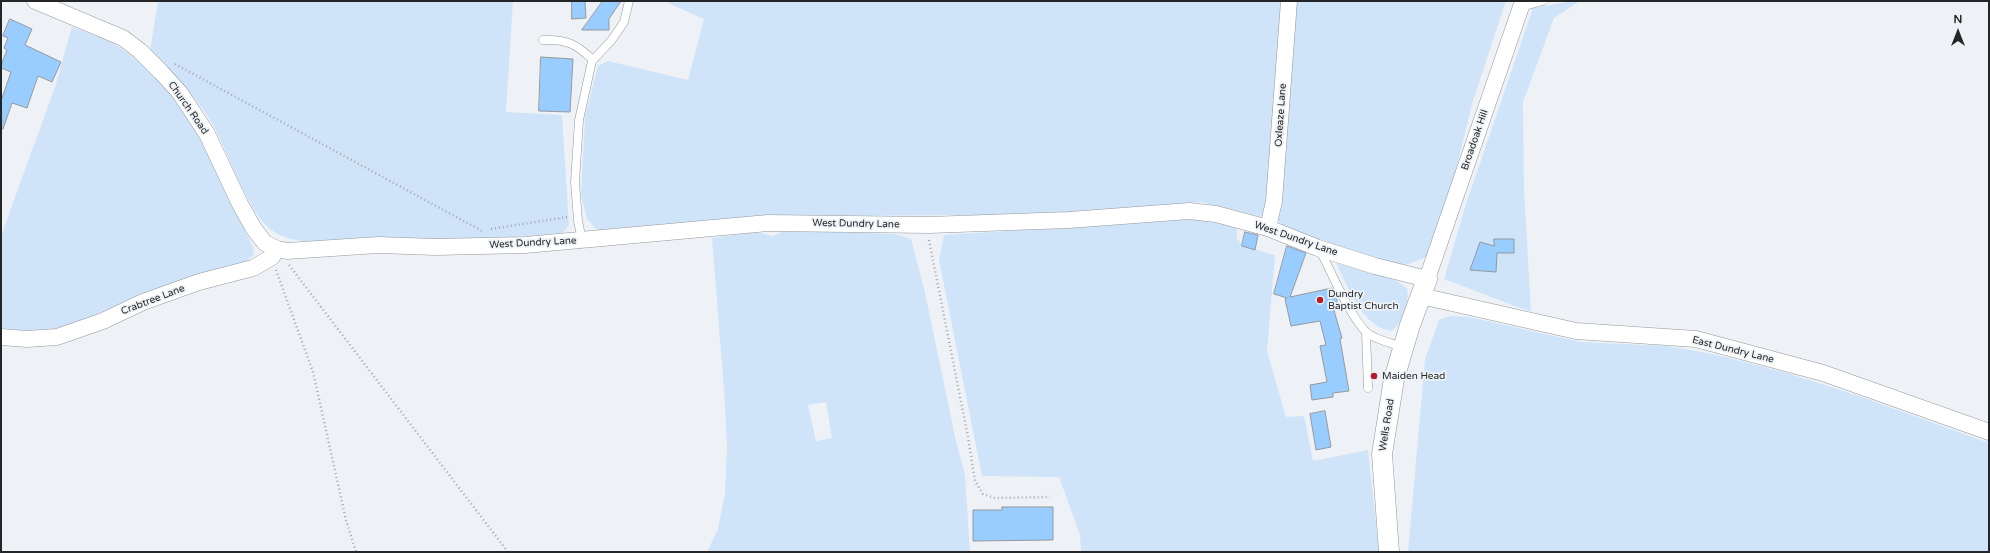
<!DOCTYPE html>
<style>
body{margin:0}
#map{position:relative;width:1990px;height:553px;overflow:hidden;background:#eef2f6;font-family:"Varela Round",sans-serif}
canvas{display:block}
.frame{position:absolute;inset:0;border:2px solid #242527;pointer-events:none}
.north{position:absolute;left:1938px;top:12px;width:40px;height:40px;-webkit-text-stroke:3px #eef2f6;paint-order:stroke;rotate:0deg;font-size:11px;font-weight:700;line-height:16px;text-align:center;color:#242527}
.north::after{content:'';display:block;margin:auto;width:14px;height:18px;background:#242527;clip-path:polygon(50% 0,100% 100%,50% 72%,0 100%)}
</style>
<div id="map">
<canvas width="1990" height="553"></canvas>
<div class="frame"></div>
<div class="north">N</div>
</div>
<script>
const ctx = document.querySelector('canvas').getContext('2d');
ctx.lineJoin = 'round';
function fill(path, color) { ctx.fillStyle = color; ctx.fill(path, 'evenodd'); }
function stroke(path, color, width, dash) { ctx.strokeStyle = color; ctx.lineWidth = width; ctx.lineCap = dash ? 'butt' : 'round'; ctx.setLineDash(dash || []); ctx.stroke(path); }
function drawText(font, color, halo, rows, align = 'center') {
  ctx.font = font + ' "Varela Round",sans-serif'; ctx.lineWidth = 3.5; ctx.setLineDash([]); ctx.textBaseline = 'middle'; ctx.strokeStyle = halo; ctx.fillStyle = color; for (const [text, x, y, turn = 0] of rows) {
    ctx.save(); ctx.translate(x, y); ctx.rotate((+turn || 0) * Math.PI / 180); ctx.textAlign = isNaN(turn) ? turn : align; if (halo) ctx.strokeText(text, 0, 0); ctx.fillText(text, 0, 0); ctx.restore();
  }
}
fill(new Path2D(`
 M158 1H513L506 112 562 115 569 225 563 233 484 240 317 242C301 241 286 240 273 231 247 214 228 149 210 120 194 94 171 73 150 51Z
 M669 1H1281L1270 184 1263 217 1200 202 1121 210 1009 215 762 216 609 232 597 230 587 219 581 195 585 116 598 66 608 61 688 80 704 19 668 3Z
 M1296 1H1506L1472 104 1447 208 1426 257 1406 265 1373 261 1282 227 1277 218Z
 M1573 1H1580L1554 18 1523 102 1524 190 1531 311 1520 308 1444 279 1465 207 1533 8Z
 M72 27 112 42 141 63 173 98 197 132 253 247 254 255 245 262 135 298 66 327 42 333 1 328V236L55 87Z
 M1197 219 1236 225 1237 239 1246 247 1275 255 1267 351 1286 417 1304 416 1313 461 1368 450 1379 552H1081L1080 535 1059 477 982 476 939 260 944 235Z
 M785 230 895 234 911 239 924 288 956 441 965 475 970 552H707L718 529 725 493 727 445 724 390 712 238 755 232 773 236ZM826 402 832 438 816 441 808 405Z
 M1336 263 1395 280 1407 288C1410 302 1404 323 1391 331 1360 325 1349 288 1336 263Z
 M1450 316 1469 317 1581 342 1667 346 1713 354 1787 373 1856 395 1989 443V552H1408L1425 359 1439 320Z`), '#cfe4f9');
const building = new Path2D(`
 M572 1H585L586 18 572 19Z
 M603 1H621L609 19V30H582Z
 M10 19 32 29 25 45 61 62 52 82 38 76 27 108 12 103 3 129H1V101L11 72 1 68V65L7 50 4 48 8 38 3 36Z
 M541 57 573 59 570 112 539 111Z
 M1245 232 1258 235 1255 250 1242 246Z
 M1494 239H1514V253H1497L1496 272 1470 270 1480 242 1494 246Z
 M1287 246 1306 253 1290 297 1332 288 1336 295 1338 306 1333 307 1342 338 1340 339 1349 391 1333 393V397L1312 400 1310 385 1327 382 1320 346 1326 345 1320 321 1291 326 1285 299 1287 298 1274 294Z
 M1325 411 1331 447 1316 450 1310 414Z
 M1002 507H1053V540L973 541V510H1002Z`);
fill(building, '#9cf');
stroke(building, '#95999d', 1);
const service = new Path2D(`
 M1521 7 1543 1
 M543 40C567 39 576 44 593 60
 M582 240 578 221 575 182 579 120 592 61 611 41 624 22 629 1
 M1319 248C1330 270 1350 316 1366 332 1375 340 1392 343 1403 347
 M1366 332 1368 388`);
const minor = new Path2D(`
 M35 1 123 38 140 51 161 72 180 93 207 134 240 204 254 229 265 243 277 249 287 251 378 245 436 247 525 245 768 223 929 225 1069 220 1189 211 1216 214 1268 228 1318 248 1375 266 1427 279 1523 1
 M1268 228 1274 201 1289 1
 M1421 296 1576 331 1696 339 1823 373 1989 432
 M1 337 27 339 57 337 103 321 143 302 199 282 253 268 272 257 277 249`);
const tertiary = new Path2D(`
 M1389 552 1382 454 1394 379 1410 325 1427 279`);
stroke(service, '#93979b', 9);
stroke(minor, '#93979b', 17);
stroke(tertiary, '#93979b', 21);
stroke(new Path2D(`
 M175 64 482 231
 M491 229 567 217
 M929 240 968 437 975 481 983 494 995 498 1050 497
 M289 265 508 552
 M276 270 313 372 346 520 356 552`), '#a4a7aa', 2.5, [1, 3]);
stroke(service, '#fff', 8);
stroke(minor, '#fff', 16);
stroke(tertiary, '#fff', 20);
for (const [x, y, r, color] of [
 [1320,300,4,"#b01e29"],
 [1374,376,4,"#b01e29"]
]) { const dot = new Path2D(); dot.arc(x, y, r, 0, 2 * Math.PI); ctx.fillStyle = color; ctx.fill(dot); stroke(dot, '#eef2f6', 1.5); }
drawText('10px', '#242527', '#eef2f6', [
 ["Church Road",188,108,55],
 ["Oxleaze Lane",1281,115,-86],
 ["Broadoak Hill",1475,140,-71],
 ["West Dundry Lane",856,224,1],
 ["West Dundry Lane",1296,239,19],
 ["West Dundry Lane",533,243,-3],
 ["Crabtree Lane",153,300,-21],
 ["East Dundry Lane",1733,350,14],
 ["Wells Road",1387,425,-81]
]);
drawText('10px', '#242527', '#eef2f6', [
 ["Dundry",1328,294],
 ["Baptist Church",1328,306],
 ["Maiden Head",1382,376]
], 'left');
</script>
